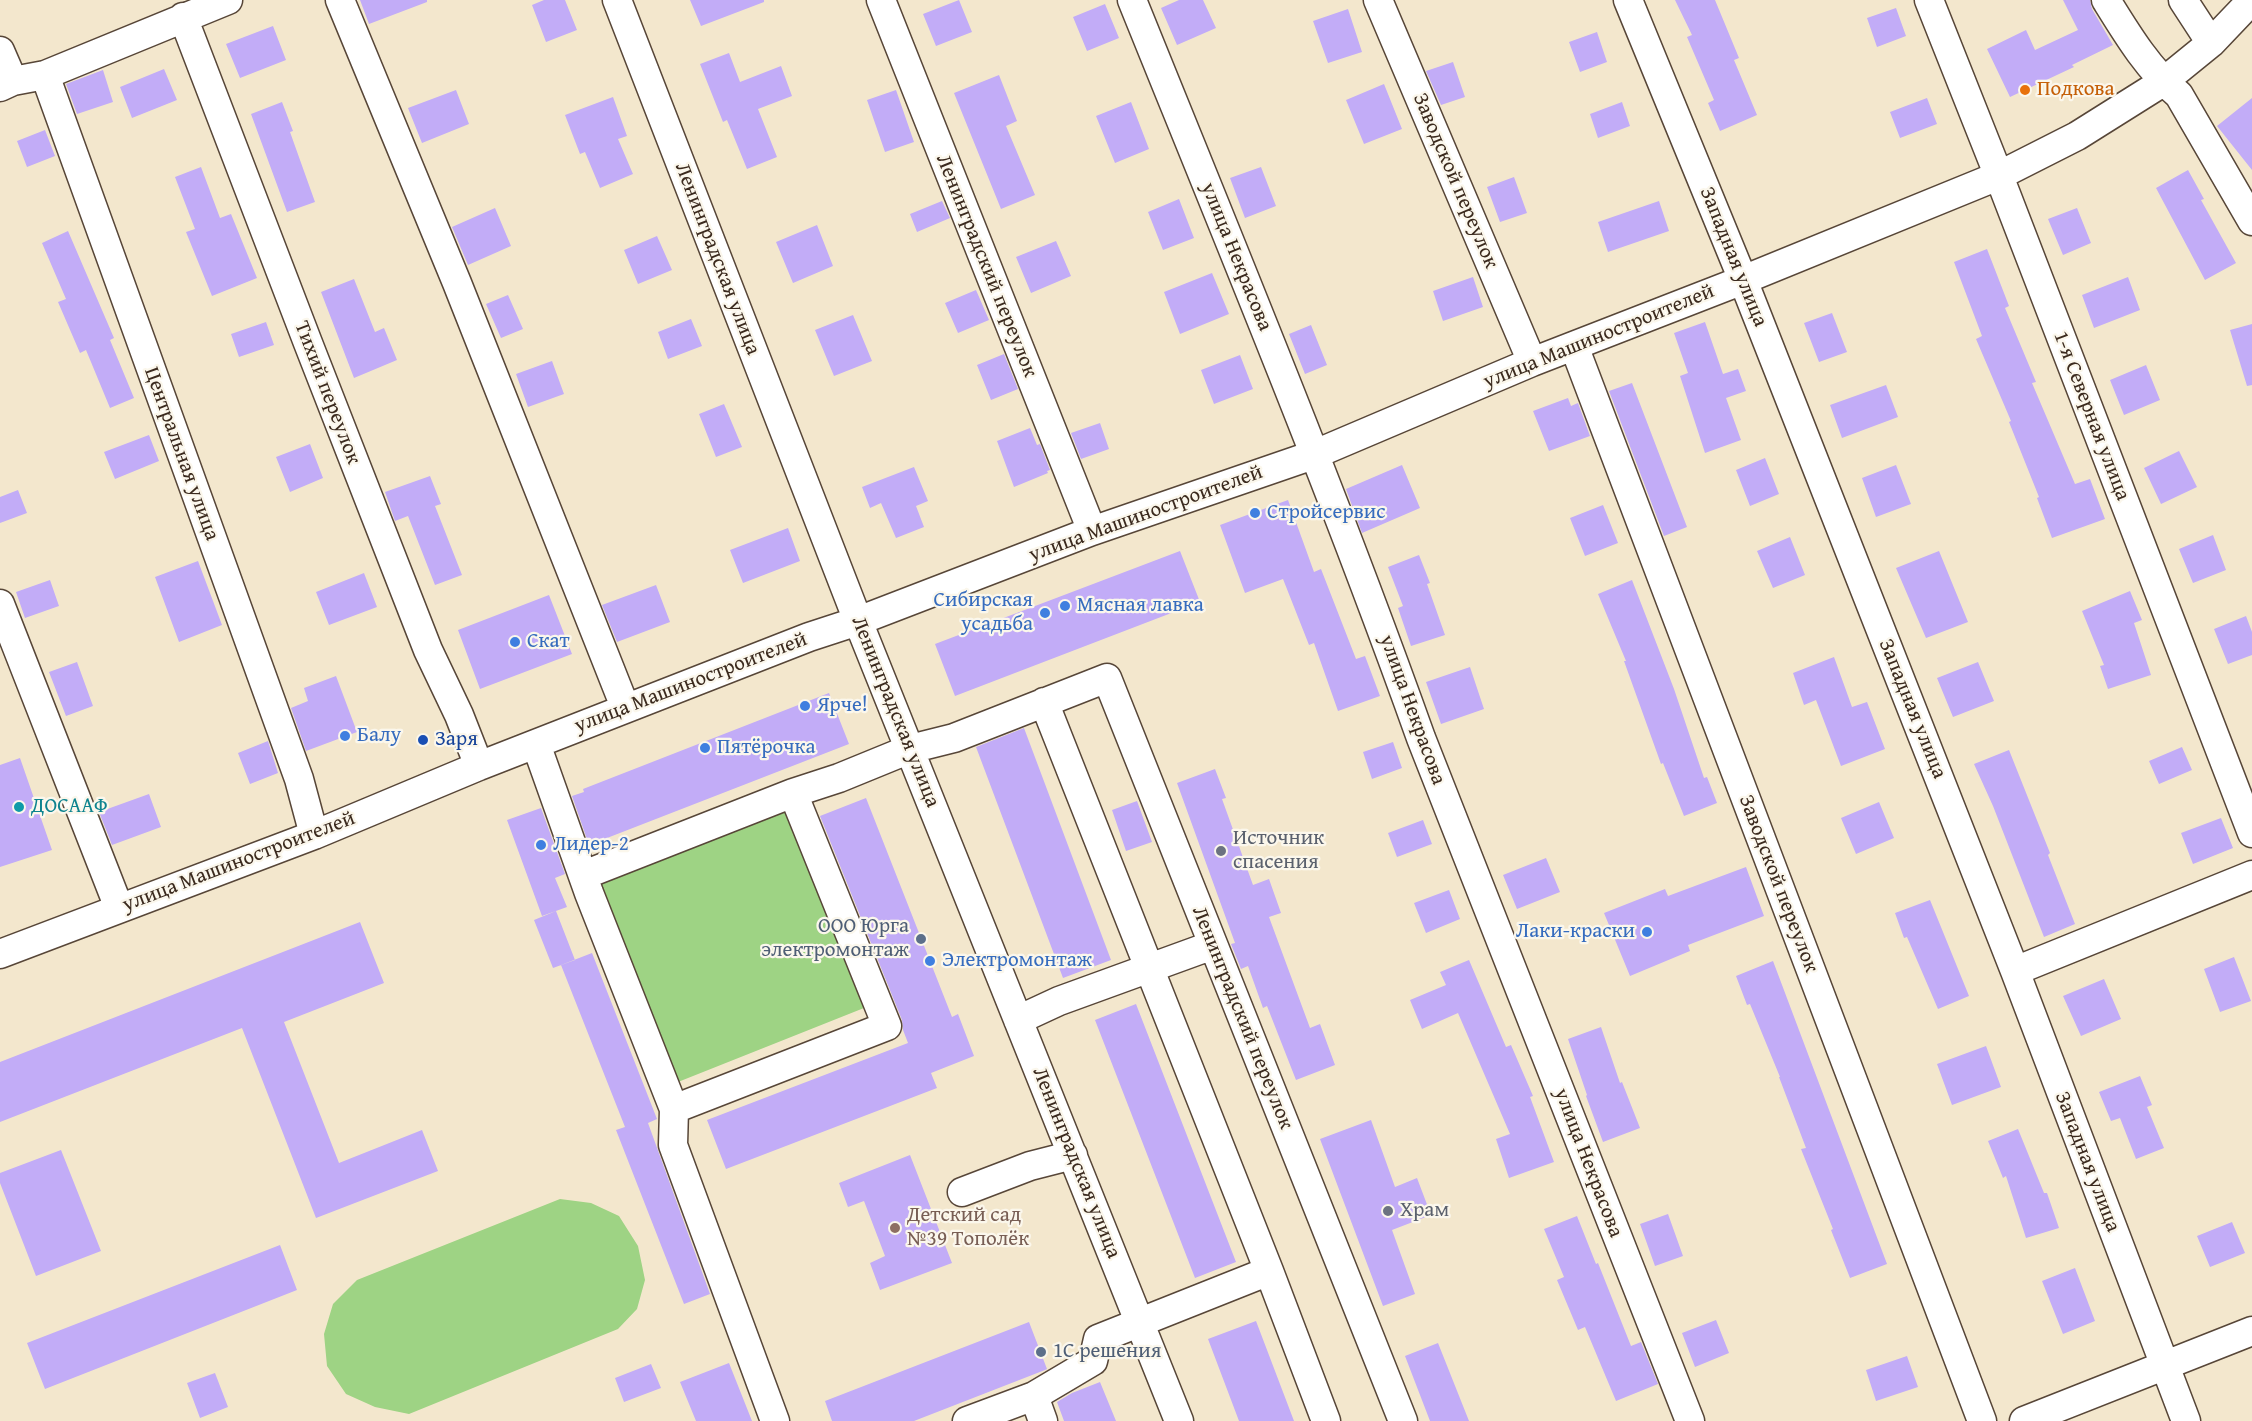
<!DOCTYPE html>
<meta charset="utf-8">
<style>
body{margin:0}
canvas{display:block;background:#f3e7cd}
</style>
<canvas width="2252" height="1421"></canvas>
<script>
const ctx = document.querySelector('canvas').getContext('2d');
ctx.lineJoin = 'round';
function fill(path, color) { ctx.fillStyle = color; ctx.fill(path, 'evenodd'); }
function stroke(path, color, width, dash) { ctx.strokeStyle = color; ctx.lineWidth = width; ctx.lineCap = dash ? 'butt' : 'round'; ctx.setLineDash(dash || []); ctx.stroke(path); }
function drawText(font, color, halo, rows, align = 'center') {
  ctx.font = font + ' "Gentium Book Plus",serif'; ctx.lineWidth = 4.5; ctx.setLineDash([]); ctx.textBaseline = 'middle'; ctx.strokeStyle = halo; ctx.fillStyle = color; for (const [text, x, y, turn = 0] of rows) {
    ctx.save(); ctx.translate(x, y); ctx.rotate((+turn || 0) * Math.PI / 180); ctx.textAlign = isNaN(turn) ? turn : align; if (halo) ctx.strokeText(text, 0, 0); ctx.fillText(text, 0, 0); ctx.restore();
  }
}
fill(new Path2D(`
 M789 806 869 1006 678 1082 599 881Z
 M560 1199 591 1203 619 1216 638 1246 645 1280 637 1309 618 1329 409 1414 375 1407 346 1394 327 1366 324 1334 333 1304 357 1280Z`), '#9ed384');
fill(new Path2D(`
 M360 0H427V2L369 24Z
 M544 0H565L577 30 546 42 532 5Z
 M690 0H764V2L701 26Z
 M959 0 972 32 936 46 923 14Z
 M1179 0H1203L1216 28 1177 45 1161 8Z
 M1675 0H1715L1739 58 1734 60 1757 115 1720 131 1708 103 1714 100 1687 37 1692 35Z
 M2063 0H2090L2092 9 2113 45 2072 65 2074 67 2010 97 1987 49 2026 30 2035 50 2078 30Z
 M1105 4 1119 38 1087 51 1073 17Z
 M1896 8 1906 36 1877 47 1867 18Z
 M1348 9 1362 52 1328 63 1313 21Z
 M273 26 286 60 240 78 226 44Z
 M1597 32 1607 62 1580 72 1569 42Z
 M729 53 740 82 781 66 792 96 758 109 777 157 747 169 727 120 723 122 700 64Z
 M1453 62 1465 97 1441 105 1426 71Z
 M164 69 177 100 132 118 120 87Z
 M103 70 113 102 77 114 66 84Z
 M999 75 1017 121 1006 126 1035 195 1001 209 954 93Z
 M1384 84 1402 129 1364 144 1346 100Z
 M456 90 469 124 422 143 408 108Z
 M896 90 914 142 885 152 867 100Z
 M613 97 627 136 618 139 633 174 600 188 585 152 580 154 565 115Z
 M1927 98 1937 124 1900 138 1890 112Z
 M2252 98V170L2217 126Z
 M282 102 293 131 290 132 315 202 287 212 251 114Z
 M1131 102 1149 149 1115 163 1096 116Z
 M1622 102 1630 126 1598 138 1590 114Z
 M45 130 55 156 27 167 17 141Z
 M201 167 220 218 231 214 257 278 212 296 186 232 195 229 175 177Z
 M1261 167 1276 206 1245 218 1230 178Z
 M2188 170 2204 199 2201 200 2236 263 2205 280 2156 188Z
 M1514 177 1527 213 1500 222 1487 187Z
 M1179 199 1194 238 1163 250 1148 212Z
 M942 201 950 218 917 232 910 214Z
 M1659 201 1669 231 1608 252 1598 222Z
 M495 208 511 246 468 265 452 227Z
 M2077 208 2091 243 2063 255 2048 219Z
 M817 225 833 266 793 283 776 242Z
 M68 231 114 338 110 340 134 398 110 408 86 350 80 353 58 302 66 299 42 243Z
 M657 236 672 270 638 284 624 250Z
 M1056 241 1071 276 1031 293 1016 257Z
 M1987 249 2009 306 2005 308 2036 382 2032 383 2075 484 2090 479 2105 519 2052 538 2037 498 2039 497 2009 422 2011 421 1976 339 1982 336 1954 262Z
 M1212 273 1229 314 1180 334 1164 292Z
 M1473 277 1483 307 1443 321 1433 291Z
 M2128 277 2140 310 2094 328 2082 295Z
 M354 279 375 332 384 328 397 360 354 378 321 292Z
 M976 290 989 320 958 333 945 303Z
 M508 295 523 329 501 338 486 304Z
 M1832 313 1847 352 1819 362 1804 323Z
 M853 315 872 361 834 376 815 330Z
 M691 319 702 346 668 359 658 332Z
 M266 322 274 345 239 357 231 334Z
 M1705 322 1723 374 1738 369 1746 391 1726 398 1741 440 1705 453 1680 376 1688 373 1674 333Z
 M2252 324V385L2247 386 2230 330Z
 M1311 325 1327 365 1305 374 1289 334Z
 M1004 354 1018 389 991 400 977 365Z
 M1240 355 1253 389 1214 404 1201 370Z
 M552 361 564 394 528 407 516 374Z
 M2146 365 2160 400 2124 415 2110 380Z
 M1632 383 1687 527 1664 536 1609 391Z
 M1886 385 1898 417 1842 438 1830 405Z
 M1568 398 1571 406 1578 403 1590 436 1549 451 1533 411Z
 M724 404 742 447 716 457 699 414Z
 M1100 423 1109 449 1081 459 1071 433Z
 M1030 428 1037 445 1040 444 1050 470 1047 471 1048 473 1014 487 997 441Z
 M149 435 159 461 115 479 104 452Z
 M310 444 323 478 290 492 276 457Z
 M2179 451 2197 487 2161 504 2144 468Z
 M1765 458 1779 494 1750 506 1736 470Z
 M1402 465 1420 508 1362 533 1346 489Z
 M1896 465 1911 504 1876 517 1862 478Z
 M914 467 928 501 916 506 924 527 896 538 881 503 870 508 862 487Z
 M430 476 441 504 435 506 462 575 435 585 408 516 395 521 385 492Z
 M18 490 27 513 0 523V497Z
 M1288 500 1314 572 1321 569 1356 659 1365 656 1380 696 1338 711 1314 643 1309 645 1283 579 1245 593 1220 525Z
 M1603 505 1618 543 1585 556 1570 518Z
 M788 528 800 561 743 583 730 550Z
 M2213 535 2226 570 2193 583 2179 549Z
 M1790 537 1805 575 1773 588 1757 551Z
 M1180 551 1200 602 955 696 935 644Z
 M1939 551 1968 622 1926 638 1896 568Z
 M1419 555 1430 583 1427 584 1445 635 1411 646 1398 608 1403 606 1388 567Z
 M198 561 222 625 179 642 155 577Z
 M364 573 377 607 329 625 316 592Z
 M50 580 59 606 25 618 16 592Z
 M1632 580 1674 689 1704 778 1707 777 1717 803 1684 816 1663 763 1661 764 1624 661H1626L1598 594Z
 M656 585 670 622 617 642 602 605Z
 M2130 591 2142 620 2134 623 2151 675 2108 689 2100 666 2104 665 2082 611Z
 M549 595 572 654 480 689 458 630Z
 M2246 616 2252 632V655L2228 664 2214 629Z
 M1834 657 1852 707 1867 702 1885 749 1841 766 1816 700 1804 705 1793 673Z
 M77 662 93 706 66 716 49 672Z
 M1978 662 1994 701 1953 717 1937 678Z
 M1470 667 1484 709 1441 724 1426 682Z
 M336 676 357 732 306 751 291 708 308 701 304 688Z
 M829 693 849 744 589 845 572 796 584 792 583 789Z
 M1024 728 1111 960 1063 978 976 747Z
 M268 741 278 773 250 784 238 753Z
 M1393 742 1402 768 1372 779 1363 752Z
 M2182 747 2192 770 2159 784 2149 761Z
 M2009 750 2050 853 2048 855 2075 924 2044 937 1993 806 1974 764Z
 M20 758 52 850 0 867V765Z
 M1215 769 1226 798 1222 799 1253 885 1269 879 1281 913 1269 917 1310 1028 1320 1024 1335 1065 1296 1080 1267 1006 1263 1008 1248 966 1241 969 1231 944 1235 943 1177 783Z
 M149 794 161 827 112 845 99 812Z
 M866 798 952 1017 958 1014 974 1056 931 1073 937 1088 726 1169 707 1120 908 1043 903 1030 902 1020 820 816Z
 M1137 801 1152 842 1126 851 1112 810Z
 M1879 802 1894 838 1856 854 1841 818Z
 M541 808 565 874 555 878 567 907 542 916 507 820Z
 M2221 818 2233 848 2193 864 2181 833Z
 M1423 820 1432 844 1397 857 1388 833Z
 M1546 858 1560 892 1517 909 1503 875Z
 M1746 867 1764 916 1688 945 1690 951 1630 976 1604 913 1665 889 1668 896Z
 M1449 890 1460 919 1426 933 1414 903Z
 M1930 900 1969 996 1938 1009 1907 937 1904 938 1895 913Z
 M556 911 575 960 553 968 534 920Z
 M360 922 384 983 284 1022 339 1163 422 1130 438 1171 316 1218 242 1028 0 1122V1062Z
 M592 953 657 1119 648 1123 710 1294 684 1304 616 1130 625 1127 561 965Z
 M2234 957 2251 1001 2220 1012 2204 969Z
 M1469 960 1506 1047 1511 1045 1533 1096 1530 1097 1554 1162 1509 1178 1496 1139 1510 1134 1458 1013 1422 1029 1410 1000 1446 985 1440 972Z
 M1773 961 1887 1264 1850 1278 1831 1230 1833 1229 1801 1149 1806 1148 1779 1077H1780L1750 1004 1747 1005 1736 976Z
 M2104 979 2121 1019 2081 1036 2063 996Z
 M1136 1004 1236 1262 1195 1278 1095 1020Z
 M1601 1027 1620 1083 1622 1082 1640 1128 1603 1142 1586 1096 1587 1095 1568 1039Z
 M1986 1046 2001 1087 1952 1105 1937 1064Z
 M2140 1076 2152 1105 2147 1107 2164 1148 2136 1159 2120 1118 2111 1121 2099 1092Z
 M1371 1120 1395 1187 1417 1178 1431 1215 1392 1230 1415 1294 1383 1306 1320 1139Z
 M2018 1129 2044 1193H2047L2059 1228 2026 1238 2006 1176 2003 1178 1988 1141Z
 M61 1150 101 1251 36 1276 0 1183V1173Z
 M910 1155 952 1263 880 1290 870 1263 885 1256 864 1201 848 1207 839 1183Z
 M1668 1214 1683 1256 1655 1266 1640 1224Z
 M1577 1216 1596 1264 1598 1263 1631 1346 1641 1342 1658 1384 1616 1401 1585 1327 1578 1330 1557 1280 1564 1277 1544 1229Z
 M2232 1222 2245 1253 2210 1267 2197 1236Z
 M280 1245 297 1290 45 1389 27 1343Z
 M2075 1268 2095 1321 2063 1334 2042 1281Z
 M1716 1320 1729 1353 1695 1367 1682 1333Z
 M1256 1321 1294 1421H1239L1208 1339Z
 M1029 1322 1047 1369 1045 1370 914 1421H832L825 1401Z
 M1438 1343 1469 1421H1430L1405 1356Z
 M1907 1356 1918 1387 1876 1401 1866 1370Z
 M729 1363 752 1421H696L680 1382Z
 M651 1364 661 1388 624 1402 615 1378Z
 M215 1373 228 1407 200 1418 187 1383Z
 M1100 1382 1116 1421H1064L1057 1402 1072 1393Z`), '#c2acf7');
const minor = new Path2D(`
 M340 0 457 283 625 707
 M617 0 858 621 1179 1421
 M881 0 1092 531
 M1132 0C1231 245 1332 489 1421 738L1690 1421
 M1378 0 1532 362
 M1628 0 1743 280 2015 971 2186 1421
 M1929 0 2004 189 2252 833
 M2106 0C2127 34 2148 69 2179 95L2252 221
 M2183 0 2211 43
 M183 17 308 343 428 650 459 715 479 766
 M0 51 13 81
 M45 75 299 779 314 835
 M0 87 13 81 45 75 228 0
 M1574 346 1982 1421
 M0 604 119 908
 M1044 702 1269 1271 1326 1421
 M536 744 589 893 674 1109 673 1145 775 1421
 M584 875 793 793 839 778 910 749 954 738 1107 678 1403 1421
 M0 954 314 835 479 766 809 637 858 621 1092 531 1313 455 1532 362 1743 280 1998 176 2077 136 2163 82 2211 43 2252 0
 M2015 971 2252 875
 M1018 1020 1059 1001 1213 945
 M674 1109 887 1026 793 793
 M962 1192 1030 1166 1073 1155
 M1034 1396 1043 1421
 M967 1421 1034 1396 1093 1361 1098 1339 1269 1271
 M2024 1421 2252 1331`);
stroke(minor, '#574638', 31);
stroke(minor, '#fff', 28);
for (const [x, y, r, color] of [
 [2025,90,6,"#e8710a"],
 [1255,513,6,"#3f7fe0"],
 [1065,606,6,"#3f7fe0"],
 [1045,613,6,"#3f7fe0"],
 [515,642,6,"#3f7fe0"],
 [805,706,6,"#3f7fe0"],
 [345,736,6,"#3f7fe0"],
 [423,740,6,"#1a4fb4"],
 [705,748,6,"#3f7fe0"],
 [19,807,6,"#0f9aa8"],
 [541,845,6,"#3f7fe0"],
 [1221,851,6,"#6b7280"],
 [1647,932,6,"#3f7fe0"],
 [921,939,6,"#5c6f8a"],
 [930,961,6,"#3f7fe0"],
 [1388,1211,6,"#6b7280"],
 [895,1228,6,"#8d6e63"],
 [1041,1352,6,"#5c6f8a"]
]) { const dot = new Path2D(); dot.arc(x, y, r, 0, 2 * Math.PI); ctx.fillStyle = color; ctx.fill(dot); stroke(dot, '#fbf7ec', 2); }
drawText('21px', '#c56008', '#fbf7ec', [
 ["Подкова",2037,90]
], 'left');
drawText('21px', '#3b2a1e', '#fbf7ec', [
 ["Заводской переулок",1455,181,67],
 ["улица Некрасова",1236,257,68],
 ["Западная улица",1733,257,68],
 ["Ленинградская улица",717,259,69],
 ["Ленинградский переулок",986,266,68],
 ["улица Машиностроителей",1599,337,-22],
 ["Тихий переулок",327,393,69],
 ["1-я Северная улица",2091,416,69],
 ["Центральная улица",181,454,70],
 ["улица Машиностроителей",1146,514,-20],
 ["улица Машиностроителей",691,683,-21],
 ["Западная улица",1912,709,68],
 ["улица Некрасова",1412,710,70],
 ["Ленинградская улица",895,712,68],
 ["улица Машиностроителей",239,862,-21],
 ["Заводской переулок",1778,884,69],
 ["Ленинградский переулок",1242,1018,68],
 ["Западная улица",2087,1162,69],
 ["Ленинградская улица",1076,1163,68],
 ["улица Некрасова",1588,1163,69]
]);
drawText('21px', '#366cbe', '#fbf7ec', [
 ["Стройсервис",1267,513],
 ["Сибирская",1033,601,"right"],
 ["усадьба",1033,625,"right"],
 ["Мясная лавка",1077,606],
 ["Скат",527,642],
 ["Ярче!",817,706],
 ["Балу",357,736],
 ["Пятёрочка",717,748],
 ["Лидер-2",553,845],
 ["Лаки-краски",1635,932,"right"],
 ["Электромонтаж",942,961]
], 'left');
drawText('21px', '#164399', '#fbf7ec', [
 ["Заря",435,740]
], 'left');
drawText('21px', '#0d838f', '#fbf7ec', [
 ["ДОСААФ",31,807]
], 'left');
drawText('21px', '#5b616d', '#fbf7ec', [
 ["Источник",1233,839],
 ["спасения",1233,863],
 ["Храм",1400,1211]
], 'left');
drawText('21px', '#4e5e75', '#fbf7ec', [
 ["ООО Юрга",909,927],
 ["электромонтаж",909,951],
 ["1С решения",1053,1352,"left"]
], 'right');
drawText('21px', '#785e54', '#fbf7ec', [
 ["Детский сад",907,1216],
 ["№39 Тополёк",907,1240]
], 'left');
</script>
